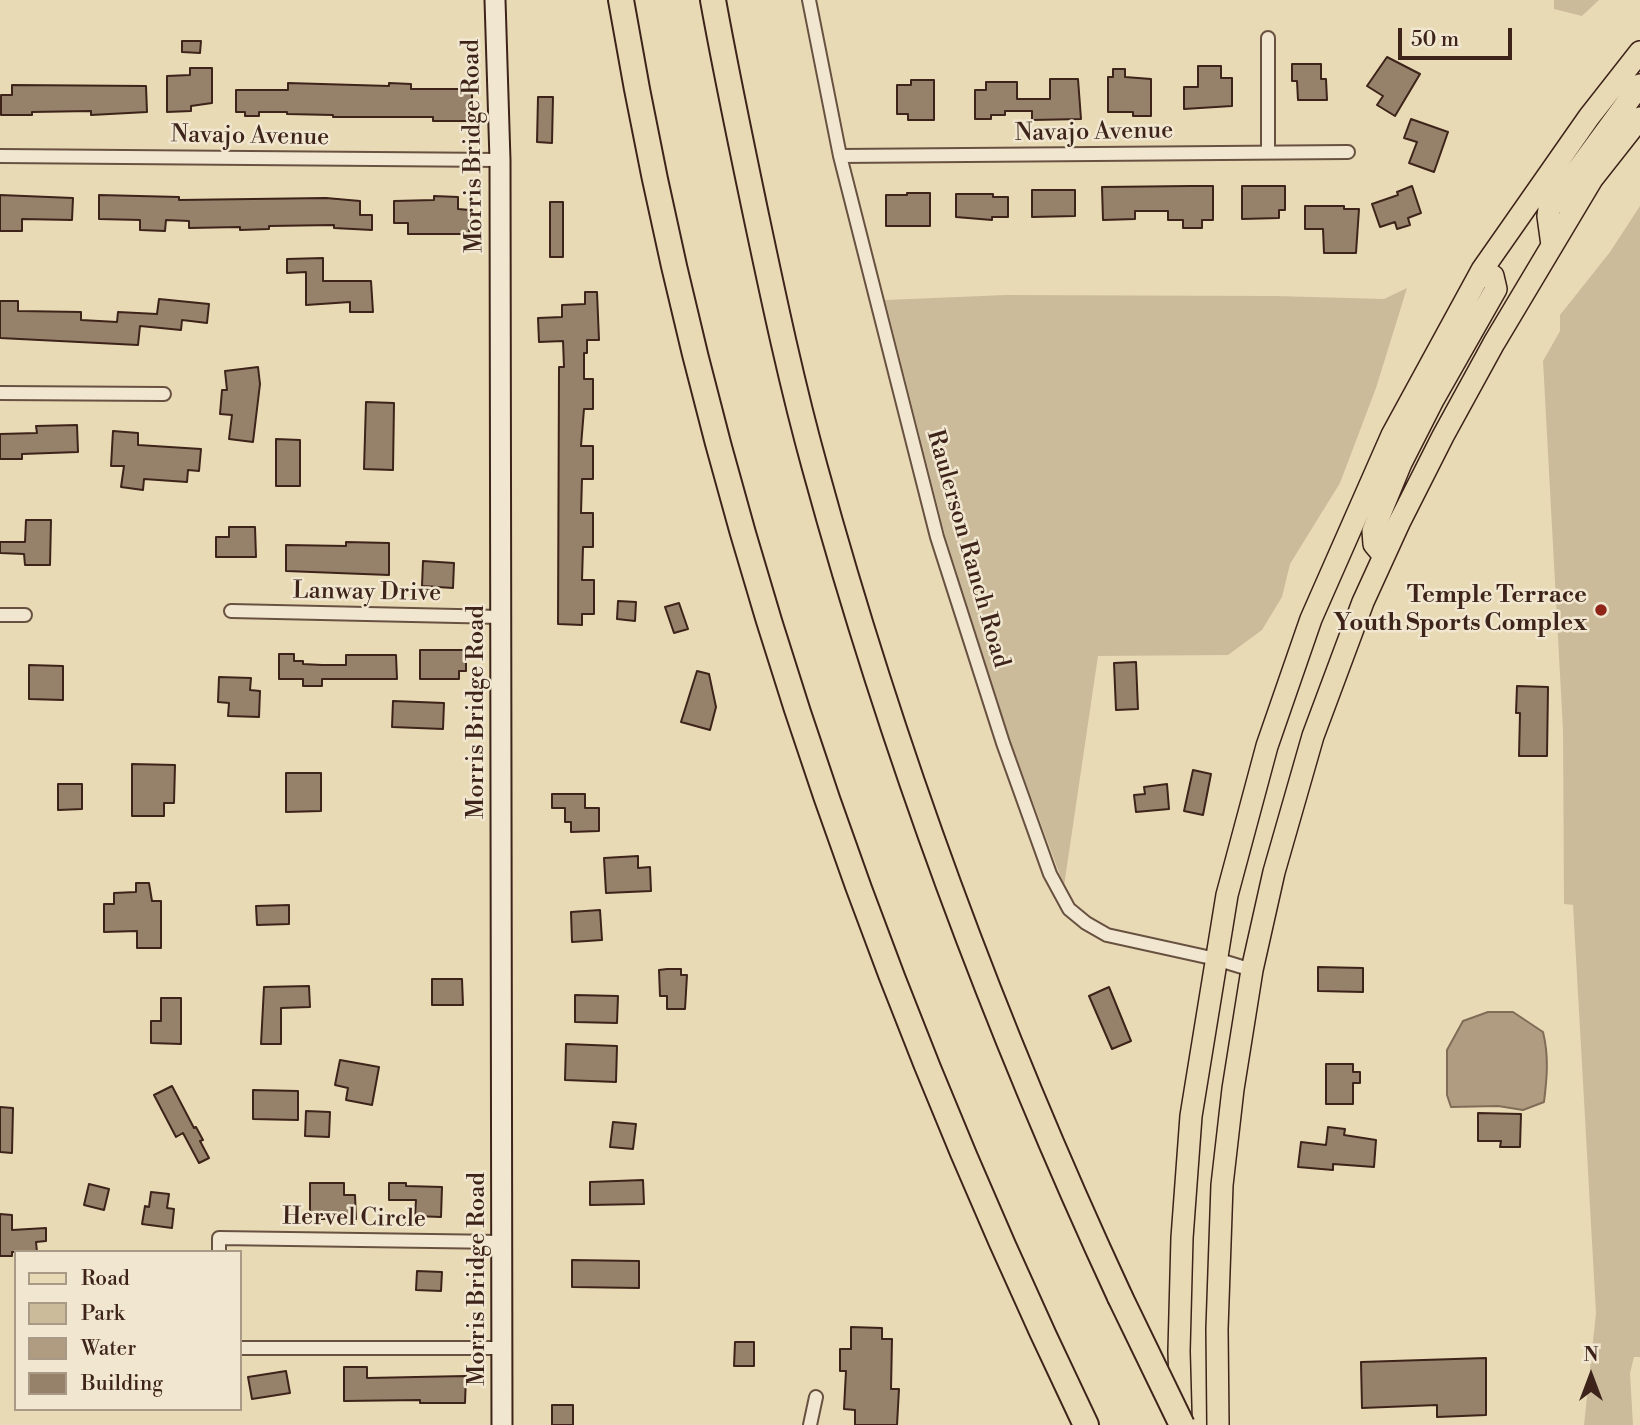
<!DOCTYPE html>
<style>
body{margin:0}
#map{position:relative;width:1640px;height:1425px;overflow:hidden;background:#e9dab6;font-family:"Libre Bodoni",serif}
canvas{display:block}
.legend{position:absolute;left:14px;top:1250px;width:228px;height:161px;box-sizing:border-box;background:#f1e7d0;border:2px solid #a99987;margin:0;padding:9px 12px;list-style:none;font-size:21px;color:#3d2319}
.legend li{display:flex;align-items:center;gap:14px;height:35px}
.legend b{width:35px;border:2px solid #a99987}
.north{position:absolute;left:1556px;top:1341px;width:70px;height:70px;-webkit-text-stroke:5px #f1e7d0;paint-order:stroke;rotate:0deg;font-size:19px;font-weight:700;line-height:28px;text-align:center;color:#3d2319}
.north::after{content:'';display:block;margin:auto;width:24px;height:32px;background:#3d2319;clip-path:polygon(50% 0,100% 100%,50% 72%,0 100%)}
.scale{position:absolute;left:1398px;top:28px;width:114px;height:32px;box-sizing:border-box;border:4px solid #3d2319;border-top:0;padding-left:9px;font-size:21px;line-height:24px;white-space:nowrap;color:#3d2319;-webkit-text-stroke:5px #f1e7d0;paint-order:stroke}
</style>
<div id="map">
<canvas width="1640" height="1425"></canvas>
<ul class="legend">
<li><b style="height:9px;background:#e9dab6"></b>Road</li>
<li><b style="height:19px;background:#ccbb9b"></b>Park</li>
<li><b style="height:19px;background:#af9c81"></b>Water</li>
<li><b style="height:19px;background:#96826b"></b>Building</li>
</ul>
<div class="north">N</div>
<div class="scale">50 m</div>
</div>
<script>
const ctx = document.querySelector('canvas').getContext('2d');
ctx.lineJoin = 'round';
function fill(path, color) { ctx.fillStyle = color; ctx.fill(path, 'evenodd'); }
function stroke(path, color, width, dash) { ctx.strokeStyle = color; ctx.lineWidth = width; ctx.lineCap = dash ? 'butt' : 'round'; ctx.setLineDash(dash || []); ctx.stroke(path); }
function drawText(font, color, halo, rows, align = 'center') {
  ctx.font = font + ' "Libre Bodoni",serif'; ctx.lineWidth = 5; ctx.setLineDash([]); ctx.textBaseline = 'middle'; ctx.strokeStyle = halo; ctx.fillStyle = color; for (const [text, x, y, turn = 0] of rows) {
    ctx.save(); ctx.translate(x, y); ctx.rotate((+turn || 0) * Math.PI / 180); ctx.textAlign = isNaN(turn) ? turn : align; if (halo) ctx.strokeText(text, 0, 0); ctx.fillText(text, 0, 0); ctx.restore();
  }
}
fill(new Path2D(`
 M1554 0H1599L1582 16 1554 9Z
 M1640 206V1357H1634L1630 1373 1633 1425H1584L1596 1313 1573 905 1564 904 1563 730 1543 361 1560 331V315L1610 252Z
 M1407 288 1376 388 1340 483 1290 564 1282 597 1262 630 1228 655 1098 656 1064 886 1010 740 945 535 885 300 1006 295 1275 296 1384 299Z`), '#ccbb9b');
const water = new Path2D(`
 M1488 1012H1513L1543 1032C1549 1056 1547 1078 1544 1102L1523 1110 1498 1106 1451 1107 1447 1095V1050L1463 1021Z`);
fill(water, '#af9c81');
stroke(water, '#816c57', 2);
const building = new Path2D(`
 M182 41H201L200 53 182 52Z
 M1387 57 1420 74 1395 116 1377 105 1383 96 1367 86Z
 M1292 64H1321V79H1326L1327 100H1298L1297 81H1292Z
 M1198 66H1221V78H1232V106L1184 109V87H1198Z
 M190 68H212V103L191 106V111L167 112V76L190 75Z
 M1113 69H1125V77L1151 79V116H1133V112H1108V77H1113Z
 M1050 79H1078L1081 119 1032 120V111H1005V115H991V119H975V90H986V82H1017V99H1050Z
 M911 80H934V120H908V114H897V85H911Z
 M288 83 389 86V83L411 84V89H472V121H433V117H333V115L287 114V112H259V116H245V112H236V90H288Z
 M12 85 146 86 147 112 91 115V111L32 112V115H1V95H12Z
 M538 97H553L552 143 537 142Z
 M1411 119 1448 132 1434 172 1409 163 1417 142 1404 138Z
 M1190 186H1213V220H1202V228H1183V220H1168V211H1135V219L1103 220 1102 187Z
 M1242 186H1285V210H1279V218L1242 219Z
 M1412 186 1421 213 1408 218 1410 225 1397 229 1395 222 1380 227 1372 204 1398 195 1397 192Z
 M1032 190H1075V216L1032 217Z
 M907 193H930V226H886V195H907Z
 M956 194H993V197H1008V217H992V220L956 217Z
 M0 195 73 198 72 220 22 219V231H0Z
 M99 195 179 197V200L326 198 360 201V215H372V230L334 228V225L269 226V229L240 230V227L189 228V221L166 220 165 231 140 230V220L99 219Z
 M434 196 458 197V209L470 210 469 234H408V223H394V201L434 200Z
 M550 202H563V257H550Z
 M1305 206H1344V209H1359L1356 253H1324L1323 229H1305Z
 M323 258V281H371L373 312H350V302L306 305V272L287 273V259Z
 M585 292H597L599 340H587V353H584V379H593V409H584L581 446H593V479H582L581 513H593V547H583L582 580H594V614H582V625L558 624 559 367H564L563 341 539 342 538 318 562 317V305L585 304Z
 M159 299 209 304 207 323 182 320 181 330 140 326 138 345 0 338V301H18V311L81 312V320L117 322 118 312 157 314Z
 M258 367 260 384 253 442 229 439 232 415 220 414 222 390H227L225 371Z
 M366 402 394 403 393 470 364 469Z
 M77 425 78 452 22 454V459H0V434L37 433 36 426Z
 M113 431 138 433V445L201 449 199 471 188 470 187 482 144 479 143 490 121 487 124 466H111Z
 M276 439 300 440V486H276Z
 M26 520H51L50 565H25L24 554 0 553V542H25Z
 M229 527H255L256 557H216V537H229Z
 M346 542 389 543V575L286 571V545L346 546Z
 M423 561 454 563 453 588 422 586Z
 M618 601 636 602 635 621 617 619Z
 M679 603 688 629 674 633 665 607Z
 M420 650H466V671H459V679H420Z
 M279 654H294V661H303V664L322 665H346V655H396L397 679H322V686H303V679H279Z
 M1136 662 1138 709 1116 710 1114 663Z
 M29 665 63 666V700L29 699Z
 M697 671 709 674 716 707 710 730 681 722Z
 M219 677 251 678 250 690 260 691 259 717 228 716 229 703 218 702Z
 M1517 686 1548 687 1547 756H1519L1520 713H1516Z
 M393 701 444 703 443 729 392 727Z
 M132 764 175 765 174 803H164V816H132Z
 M1193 770 1211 774 1203 815 1184 811Z
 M286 773H321V811L286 812Z
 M58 784H82V809L58 810Z
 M1167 784 1169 809 1136 812 1134 795 1145 794 1144 787Z
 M552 794H585V808H599V831L571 832V822H565V808H552Z
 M638 856V868L650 867 651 891 606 893 604 858Z
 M136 883H149L152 901H161V948H137V931L104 932V904H114V893L136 892Z
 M289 905V924L257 925 256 906Z
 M600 910 602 940 572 942 571 912Z
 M1318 967 1363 968V992L1318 991Z
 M667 969H681V975H687L685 1009H667V996H660L659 970Z
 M432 979H462L463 1005H432Z
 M309 986 310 1007 281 1008V1044H261L264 987Z
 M1109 987 1131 1041 1112 1049 1089 996Z
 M575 995 618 996 617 1023 575 1022Z
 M161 998H181V1044L151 1043V1021H161Z
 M566 1044 617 1046 616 1082 565 1080Z
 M340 1060 379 1067 372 1105 346 1100 348 1088 335 1085Z
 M1326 1064H1353V1072H1360V1083H1353V1104H1326Z
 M172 1086 194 1128 196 1127 203 1140 200 1141 209 1158 199 1163 183 1133 176 1137 154 1095Z
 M253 1090 298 1091V1120L253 1119Z
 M0 1107 13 1108 12 1153 0 1152Z
 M306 1111 330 1112 329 1137 305 1136Z
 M1478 1113 1521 1114 1520 1147H1500L1501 1141H1478Z
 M613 1122 636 1124 633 1149 610 1147Z
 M1328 1127 1345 1129 1344 1135 1376 1140 1374 1167 1333 1164V1170L1298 1167 1301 1142 1326 1145Z
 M643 1180 644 1204 590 1205V1182Z
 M310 1183H344V1195H355L356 1219H310Z
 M389 1183H406V1186L442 1187 441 1217 415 1216 416 1200H389Z
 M89 1184 109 1189 104 1210 84 1205Z
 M151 1192 169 1194 167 1208 174 1209 172 1228 142 1224 145 1206 149 1207Z
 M0 1214 12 1215V1230L46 1228V1241L36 1242 37 1252H12V1256H0Z
 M572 1260 639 1261V1288L572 1287Z
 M417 1271 442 1272 441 1291 416 1290Z
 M851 1327 882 1328V1339H892L891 1389H899L897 1425H855V1410L844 1409 846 1371H840V1349H851Z
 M735 1342H754V1366H734Z
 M1486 1358V1415L1437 1417V1405L1362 1408 1361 1362Z
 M344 1367H367V1378L466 1376 465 1403H420V1400L344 1401Z
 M286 1371 290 1393 252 1399 248 1377Z
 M552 1405H573V1425H552Z`);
fill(building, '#96826b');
stroke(building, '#3d2319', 2);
const street = new Path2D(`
 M809 0 840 156 937 537 1003 743 1050 874 1069 909 1086 923 1107 935 1216 959 1252 970
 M1268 38V152
 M0 156 500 160
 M840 156 1348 152
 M0 393 164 394
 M231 611 502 617
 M0 615H25
 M219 1252V1238L502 1242
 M240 1348H502
 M810 1425 816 1397`);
const secondary = new Path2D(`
 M495 0 500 160 502 1425`);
const primary = new Path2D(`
 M1552 245 1548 216 1549 209 1640 85
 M1384 556 1374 544 1373 531 1401 463 1433 400 1496 289 1493 276 1482 270
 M1181 1423 1179 1351 1182 1238 1191 1116 1227 895 1267 746 1311 619 1392 435 1482 270 1589 117 1640 52
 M1218 1425 1217 1329 1222 1185 1233 1089 1252 970 1274 872 1313 736 1363 602 1400 521 1443 436 1494 343 1592 179 1640 118`);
const highway = new Path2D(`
 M621 0C705 495 869 974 1086 1425
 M713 0C726 72 741 143 756 215 774 300 792 385 815 468 893 753 996 1030 1120 1297`);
stroke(street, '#685140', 16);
stroke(secondary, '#3d2319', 23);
stroke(primary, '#3d2319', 24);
stroke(highway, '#3d2319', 28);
stroke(street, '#f1e7d0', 12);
stroke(secondary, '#f1e7d0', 19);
stroke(primary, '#e9dab6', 21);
stroke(highway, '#e9dab6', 24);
const highwayBridge = new Path2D(`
 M1120 1297 1182 1425`);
stroke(highwayBridge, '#3d2319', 28, []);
stroke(highwayBridge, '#e9dab6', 24);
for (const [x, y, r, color] of [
 [1601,610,7,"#8f2418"]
]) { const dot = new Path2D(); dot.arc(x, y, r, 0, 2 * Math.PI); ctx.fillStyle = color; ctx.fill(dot); stroke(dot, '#f1e7d0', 2.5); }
drawText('24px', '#3d2319', '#f1e7d0', [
 ["Navajo Avenue",1094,133,-1],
 ["Navajo Avenue",250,137,1],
 ["Morris Bridge Road",474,146,-91],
 ["Raulerson Ranch Road",967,549,74],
 ["Lanway Drive",367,593,1],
 ["Morris Bridge Road",477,712,-90],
 ["Hervel Circle",354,1219,1],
 ["Morris Bridge Road",478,1279,-90]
]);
drawText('bold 24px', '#3d2319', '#f1e7d0', [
 ["Temple Terrace",1587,596],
 ["Youth Sports Complex",1587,624]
], 'right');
</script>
